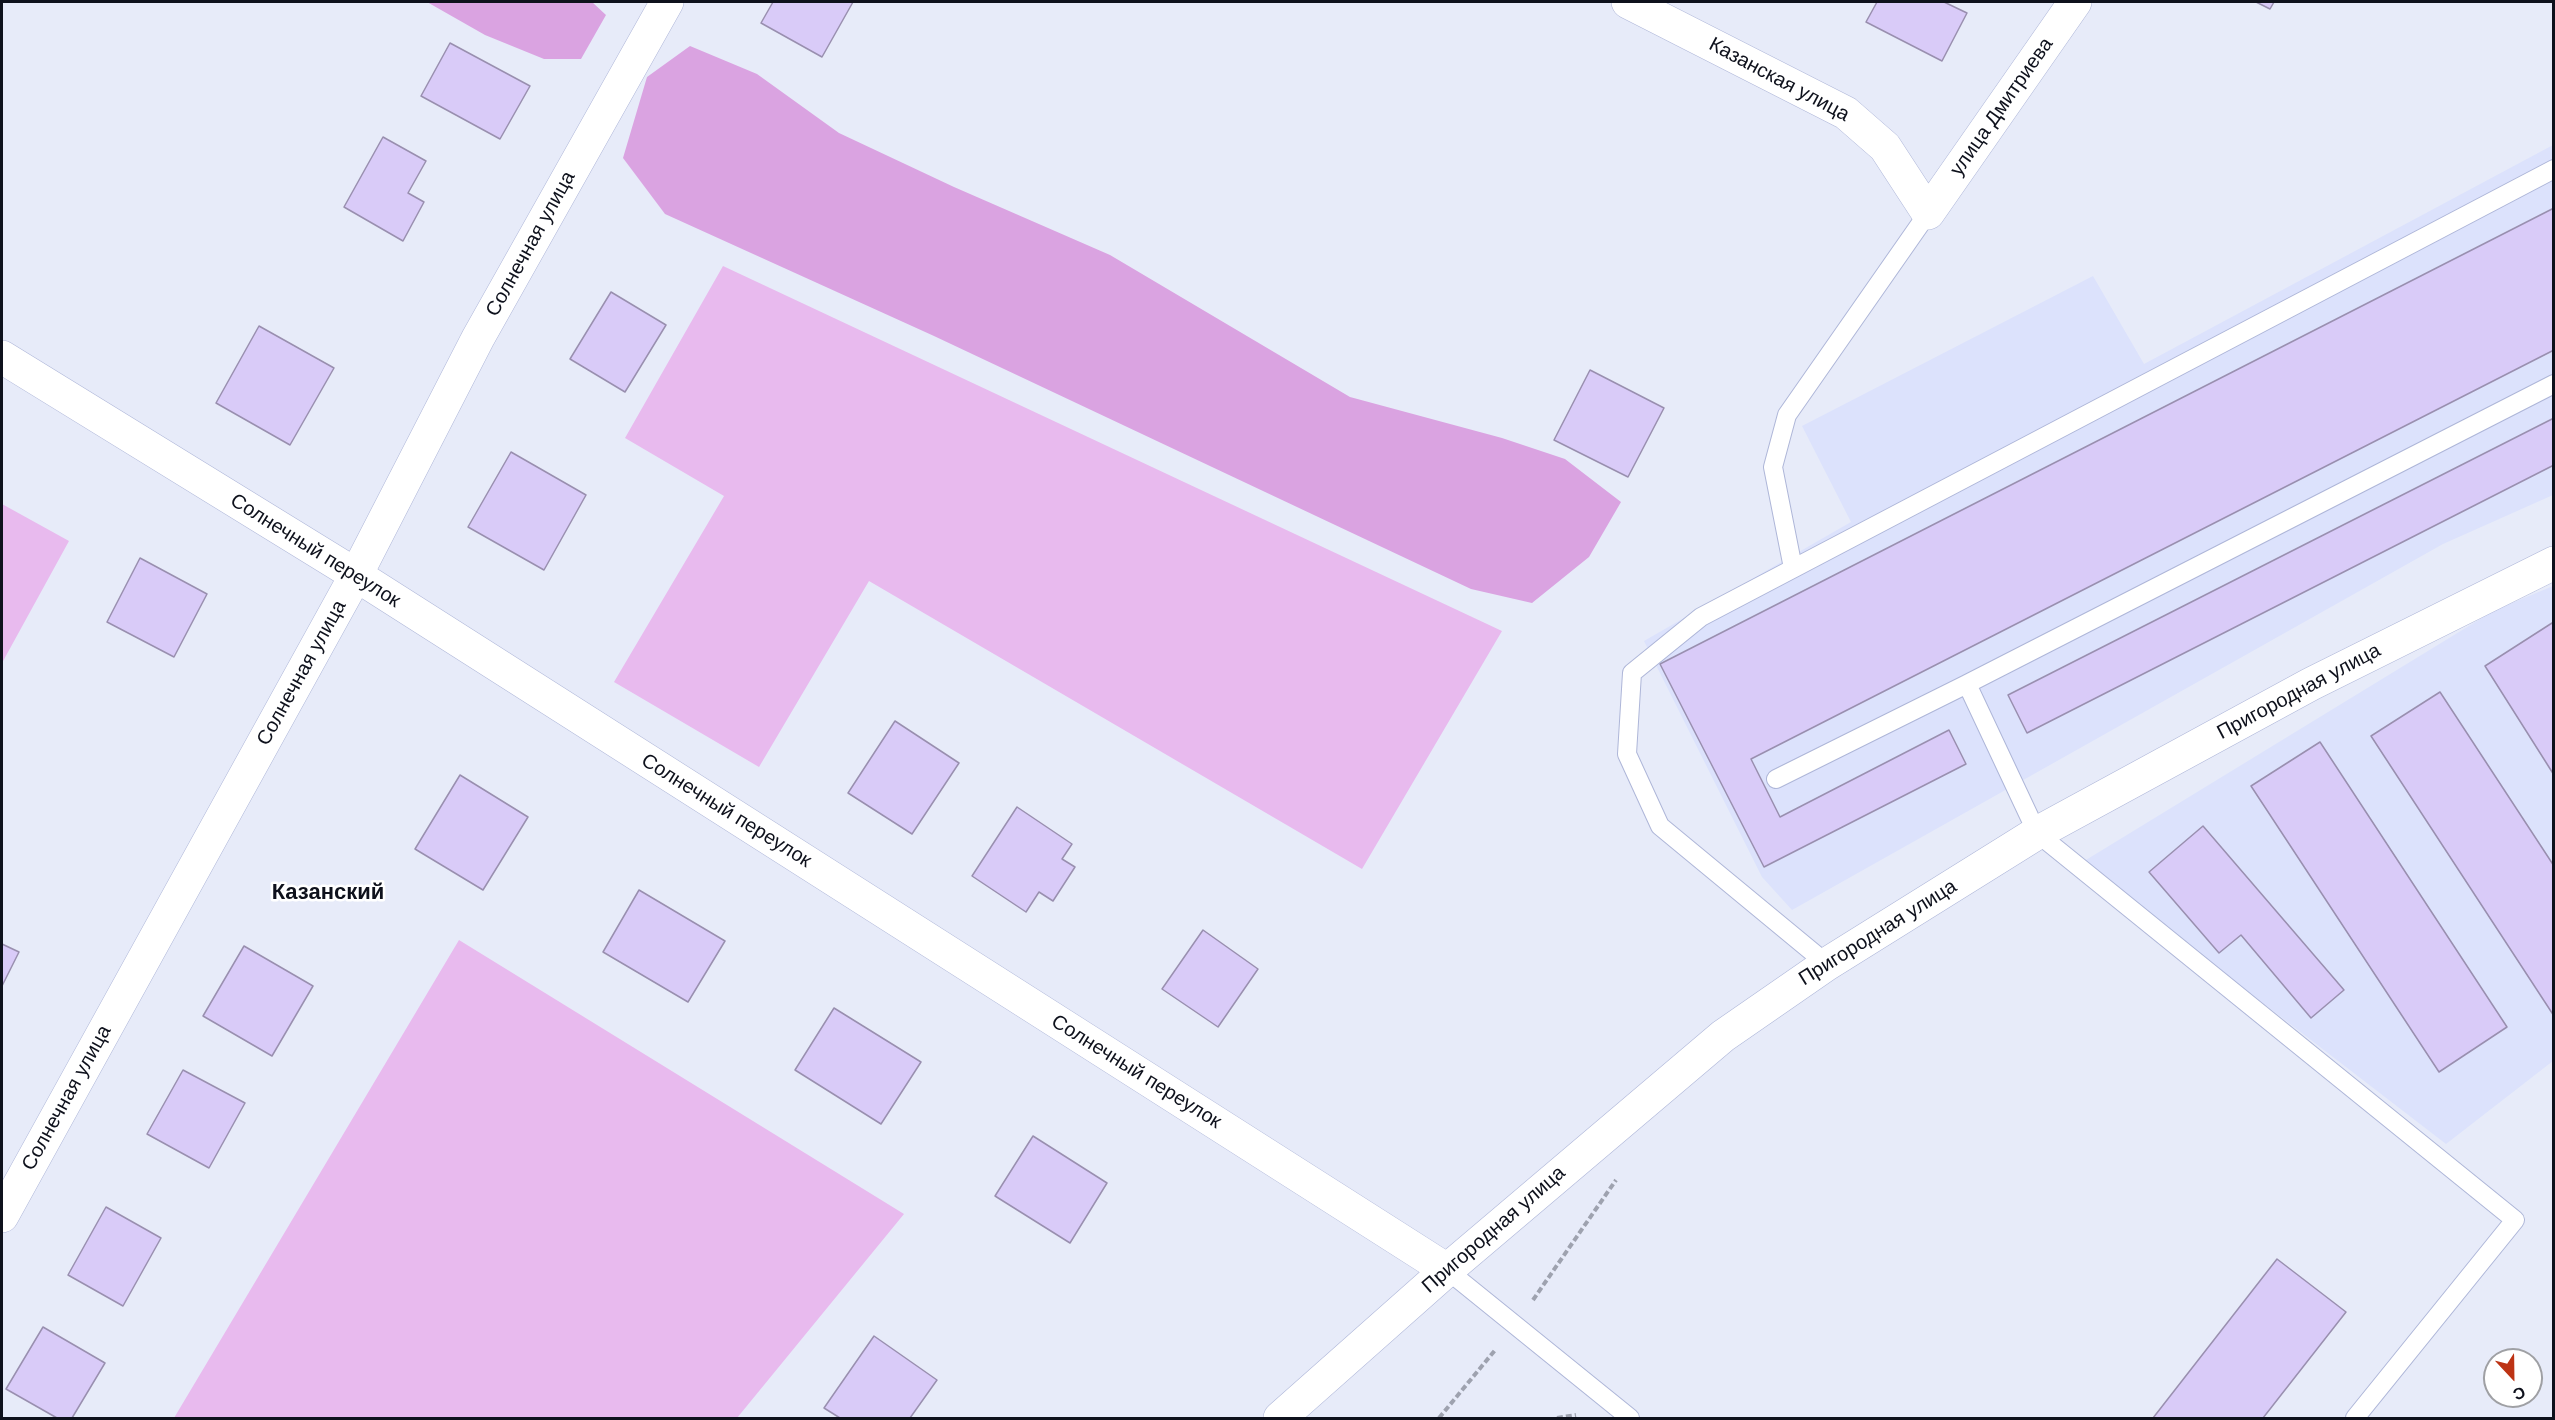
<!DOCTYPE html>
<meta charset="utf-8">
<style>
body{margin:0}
#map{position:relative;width:2555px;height:1420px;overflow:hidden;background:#e7ebf9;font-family:Helvetica,sans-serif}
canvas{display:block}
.frame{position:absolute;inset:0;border:3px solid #0e111c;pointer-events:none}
.north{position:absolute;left:2483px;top:1348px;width:60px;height:60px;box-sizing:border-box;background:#fff;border:2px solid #9fa0a4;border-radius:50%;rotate:158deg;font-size:16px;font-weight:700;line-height:24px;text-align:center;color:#0e111c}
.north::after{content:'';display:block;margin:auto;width:21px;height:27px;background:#bd3314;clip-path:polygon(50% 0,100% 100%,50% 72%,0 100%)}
</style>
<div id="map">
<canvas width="2555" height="1420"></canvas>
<div class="frame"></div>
<div class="north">С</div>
</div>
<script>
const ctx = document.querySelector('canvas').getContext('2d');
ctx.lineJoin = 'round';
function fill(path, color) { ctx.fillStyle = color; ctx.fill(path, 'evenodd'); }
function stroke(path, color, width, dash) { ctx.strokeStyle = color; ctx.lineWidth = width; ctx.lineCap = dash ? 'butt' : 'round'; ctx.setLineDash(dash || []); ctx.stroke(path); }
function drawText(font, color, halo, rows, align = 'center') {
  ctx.font = font + ' Helvetica,sans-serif'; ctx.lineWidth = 5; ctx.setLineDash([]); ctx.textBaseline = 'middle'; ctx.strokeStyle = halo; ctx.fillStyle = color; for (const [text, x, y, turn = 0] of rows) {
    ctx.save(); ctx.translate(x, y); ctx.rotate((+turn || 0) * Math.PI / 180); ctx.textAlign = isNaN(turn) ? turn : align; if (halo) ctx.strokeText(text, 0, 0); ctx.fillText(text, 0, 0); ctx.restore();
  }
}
fill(new Path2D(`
 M2553 145V495L2443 544 1792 910 1762 877 1644 641 1851 522 1802 426 2093 276 2144 364Z
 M2553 586V1061L2446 1144 2081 863 2495 610Z`), '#dce2fc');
fill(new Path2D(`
 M723 266 1502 631 1362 869 869 581 759 767 614 682 724 496 625 438Z
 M2 504 69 541 2 663Z
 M459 940 904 1214 737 1418H174Z`), '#e8baee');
fill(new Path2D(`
 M427 2H592L606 15 581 59H544L485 35Z
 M690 46 757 74 839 133 954 187 1110 255 1350 397 1502 438 1565 459 1621 502 1589 557 1532 603 1471 589 934 336 665 214 623 158 647 77Z`), '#daa3e1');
const building = new Path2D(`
 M773 2H853L822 57 761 23Z
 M1877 2H1944L1967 13 1942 61 1866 22Z
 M2256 2H2274L2270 9Z
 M450 43 530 86 500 139 421 96Z
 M383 137 426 161 408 193 424 202 403 241 344 207Z
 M2554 208V350L1751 759 1780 817 1949 730 1966 764 1764 867 1660 664Z
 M611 292 666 325 625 392 570 359Z
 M259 326 334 368 290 445 216 403Z
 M1590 370 1664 408 1628 477 1554 440Z
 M2554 418V465L2027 733 2008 695Z
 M511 452 586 495 544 570 468 527Z
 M140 558 207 594 174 657 107 622Z
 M2552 623 2554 626V775L2485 666Z
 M2440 692 2554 866V1016L2371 736Z
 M895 721 959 763 912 834 848 793Z
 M2320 742 2507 1027 2439 1072 2251 786Z
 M460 775 528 817 483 890 415 849Z
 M1017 807 1072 844 1062 859 1075 867 1053 901 1039 892 1026 912 972 876Z
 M2203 826 2344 990 2311 1018 2241 935 2219 953 2149 872Z
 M639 890 725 941 688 1002 603 952Z
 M1203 930 1258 969 1218 1027 1162 989Z
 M2 944 19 952 2 986Z
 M244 946 313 986 272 1056 203 1016Z
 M834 1008 921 1062 881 1124 795 1070Z
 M183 1070 245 1103 209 1168 147 1134Z
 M1033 1136 1107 1183 1070 1243 995 1196Z
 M106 1207 161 1238 123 1306 68 1275Z
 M2277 1259 2346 1312 2263 1418H2153Z
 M43 1327 105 1363 72 1418H57L6 1389Z
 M874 1336 937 1380 910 1418H840L824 1408Z`);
fill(building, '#d9cbf8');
stroke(building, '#998faf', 1.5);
const service = new Path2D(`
 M1793 568 1773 467 1787 415 1928 213
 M1776 779 1967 684
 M1827 964 1660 826 1627 754 1632 673 1701 617 2554 169
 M1447 1270 1630 1418
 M2355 1418 2515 1220 2037 833 1967 684 2554 384`);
const minor = new Path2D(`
 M1628 2 1846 113 1885 147 1928 213 2075 2
 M2 357 356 575 1447 1270
 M2 1216 356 575 478 338 667 2`);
const tertiary = new Path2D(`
 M1280 1418 1447 1270 1723 1036 1827 964 2037 833 2311 684 2554 563`);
stroke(service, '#aeb6d8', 20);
stroke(minor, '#aeb6d8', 34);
stroke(tertiary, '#aeb6d8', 34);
stroke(new Path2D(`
 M1533 1300 1616 1180
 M1439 1418 1496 1349
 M1557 1418 1576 1415`), '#9ea2af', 4, [6, 3]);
stroke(service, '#fff', 18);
stroke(minor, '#fff', 33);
stroke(tertiary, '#fff', 33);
drawText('20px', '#0e111c', '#fff', [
 ["Казанская улица",1779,80,28],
 ["улица Дмитриева",2002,107,-55],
 ["Солнечная улица",531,244,-61],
 ["Солнечный переулок",315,551,32],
 ["Солнечная улица",302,673,-61],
 ["Пригородная улица",2299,692,-28],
 ["Солнечный переулок",726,811,32],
 ["Пригородная улица",1878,933,-32],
 ["Солнечный переулок",1136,1072,32],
 ["Солнечная улица",67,1098,-61],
 ["Пригородная улица",1494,1230,-41]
]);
drawText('bold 22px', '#0e111c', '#fff', [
 ["Казанский",328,893]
]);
</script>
